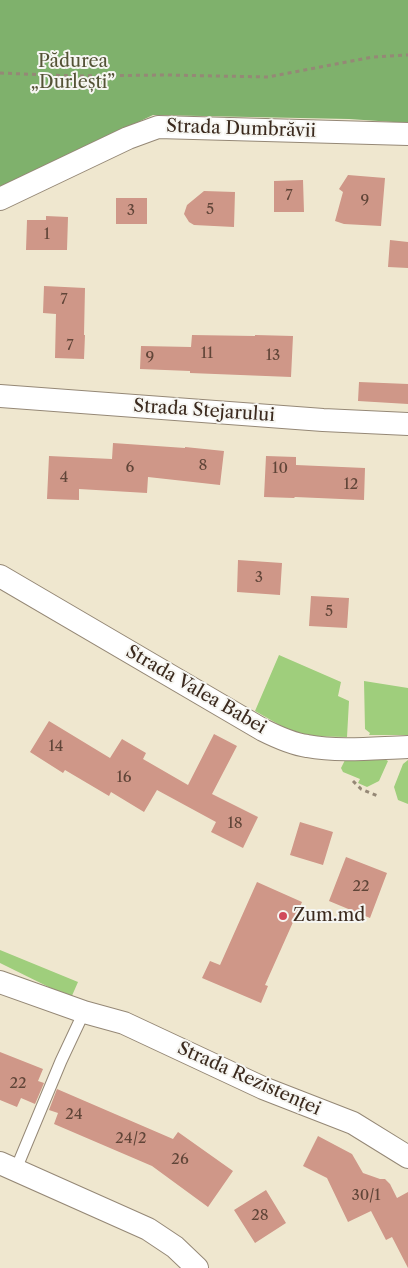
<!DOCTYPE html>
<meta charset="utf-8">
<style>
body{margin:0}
canvas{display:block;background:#efe7cf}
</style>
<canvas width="408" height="1268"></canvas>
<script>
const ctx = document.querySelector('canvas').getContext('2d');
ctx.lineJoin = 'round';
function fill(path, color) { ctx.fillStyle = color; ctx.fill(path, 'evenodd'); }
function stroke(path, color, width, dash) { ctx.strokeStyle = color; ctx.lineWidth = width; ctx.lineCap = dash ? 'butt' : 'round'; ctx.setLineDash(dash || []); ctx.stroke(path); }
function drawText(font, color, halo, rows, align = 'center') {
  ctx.font = font + ' "Libre Caslon Text",serif'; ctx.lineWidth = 4; ctx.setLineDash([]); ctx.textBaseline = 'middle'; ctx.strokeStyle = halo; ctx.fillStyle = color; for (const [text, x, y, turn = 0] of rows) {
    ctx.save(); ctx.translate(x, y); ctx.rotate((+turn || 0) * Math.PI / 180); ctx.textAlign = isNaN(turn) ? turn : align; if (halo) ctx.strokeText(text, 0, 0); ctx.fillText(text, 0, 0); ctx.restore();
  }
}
fill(new Path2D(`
 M279 655 341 682 338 696 349 701 347 737 299 736 255 711Z
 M364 681 408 688V735H369L370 733 365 729Z
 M379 756 388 761 379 781 367 787 358 783 360 779 343 772 341 768 346 758Z
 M408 760V804L398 800 394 787 403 764Z
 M0 950 78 982 71 998 0 963Z`), '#9fce7c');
fill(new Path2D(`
 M0 0H408V123L349 119 153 115 50 164 0 190Z`), '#7fb16c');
fill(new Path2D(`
 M348 175 385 178 381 226 344 224 335 221 343 192 339 189Z
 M303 180 304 212H274V181Z
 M204 191 235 192 234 227 194 225 189 222 184 214 187 205Z
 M116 198H147V224H116Z
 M46 216 68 217 67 250H26L27 220H46Z
 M390 240 408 242V268L388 267Z
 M44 286 85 288 84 335H85L84 359 55 358 56 314 43 313Z
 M192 335 255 336V335L293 336 291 377 190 373V371L140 369 141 346 191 347Z
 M359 382 408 384V404L358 401Z
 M113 443 185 448V447L224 451 220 485 148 477 147 493 79 489V500L47 499 49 456 112 459Z
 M266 456 296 457V465L365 468 364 500 295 497 294 498 264 497Z
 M238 560 282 563 280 595 237 592Z
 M311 596 349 598 347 628 309 626Z
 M49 721 110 758 122 739 146 753 143 759 188 785 214 734 237 746 212 794 258 817 243 848 211 832 216 822 157 790 144 812 111 792 109 796 65 770 63 773 30 752Z
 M300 822 333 832 323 865 290 855Z
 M346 857 387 873 370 918 329 901Z
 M257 882 302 902 265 985 268 986 261 1003 202 978 210 961 220 965Z
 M0 1052 43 1069 38 1081 44 1083 35 1104 21 1098 17 1107 0 1100Z
 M57 1089 173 1139 178 1132 233 1171 208 1207 152 1166 54 1124 58 1113 49 1110Z
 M318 1136 352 1154 363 1173 380 1179H385L390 1184 397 1198 408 1192V1268L392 1237 386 1240 371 1211 348 1222 327 1178 303 1166Z
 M266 1190 286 1223 255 1243 234 1210Z`), '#cf9788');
const service = new Path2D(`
 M16 1169 61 1061 84 1012`);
const minor = new Path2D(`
 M0 199 128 138 158 127 408 134
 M0 396 323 420 408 424
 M0 576 263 730C277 737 292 744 307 746 340 752 375 748 408 747
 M0 982 84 1012 124 1023 263 1088 353 1123 408 1157
 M0 1163 148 1229 175 1247 197 1268`);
stroke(service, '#958876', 13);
stroke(minor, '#958876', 24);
stroke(new Path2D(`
 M0 73 74 76 167 75 268 77 373 57 408 55
 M353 781 361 789 380 797`), '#958876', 3, [4, 4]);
stroke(service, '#fff', 11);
stroke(minor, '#fff', 22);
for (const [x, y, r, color] of [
 [283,916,5,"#d1495b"]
]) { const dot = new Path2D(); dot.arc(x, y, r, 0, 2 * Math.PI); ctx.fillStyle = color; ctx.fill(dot); stroke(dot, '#f6f6f2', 2); }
drawText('15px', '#604538', null, [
 ["7",289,196],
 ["9",365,201],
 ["5",210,210],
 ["3",131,211],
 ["1",47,235],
 ["7",64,300],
 ["7",70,346],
 ["11",207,354],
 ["13",273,356],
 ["9",150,358],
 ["8",203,466],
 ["6",130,468],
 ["10",280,469],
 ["4",64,478],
 ["12",351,485],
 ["3",259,578],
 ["5",329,612],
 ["14",56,747],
 ["16",124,778],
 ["18",235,824],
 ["22",361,887],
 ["22",18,1084],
 ["24",74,1115],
 ["24/2",131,1139],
 ["26",180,1160],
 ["30/1",366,1196],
 ["28",260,1216]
]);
drawText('18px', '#545336', '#f6f6f2', [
 ["Pădurea",73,62],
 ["„Durlești”",73,83]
]);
drawText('18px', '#3b2a1e', '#f6f6f2', [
 ["Strada Dumbrăvii",241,129,2],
 ["Strada Stejarului",204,411,4],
 ["Strada Valea Babei",196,690,30],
 ["Strada Rezistenței",249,1079,24]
]);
drawText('18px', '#3b2a1e', '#f6f6f2', [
 ["Zum.md",293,916]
], 'left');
</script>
